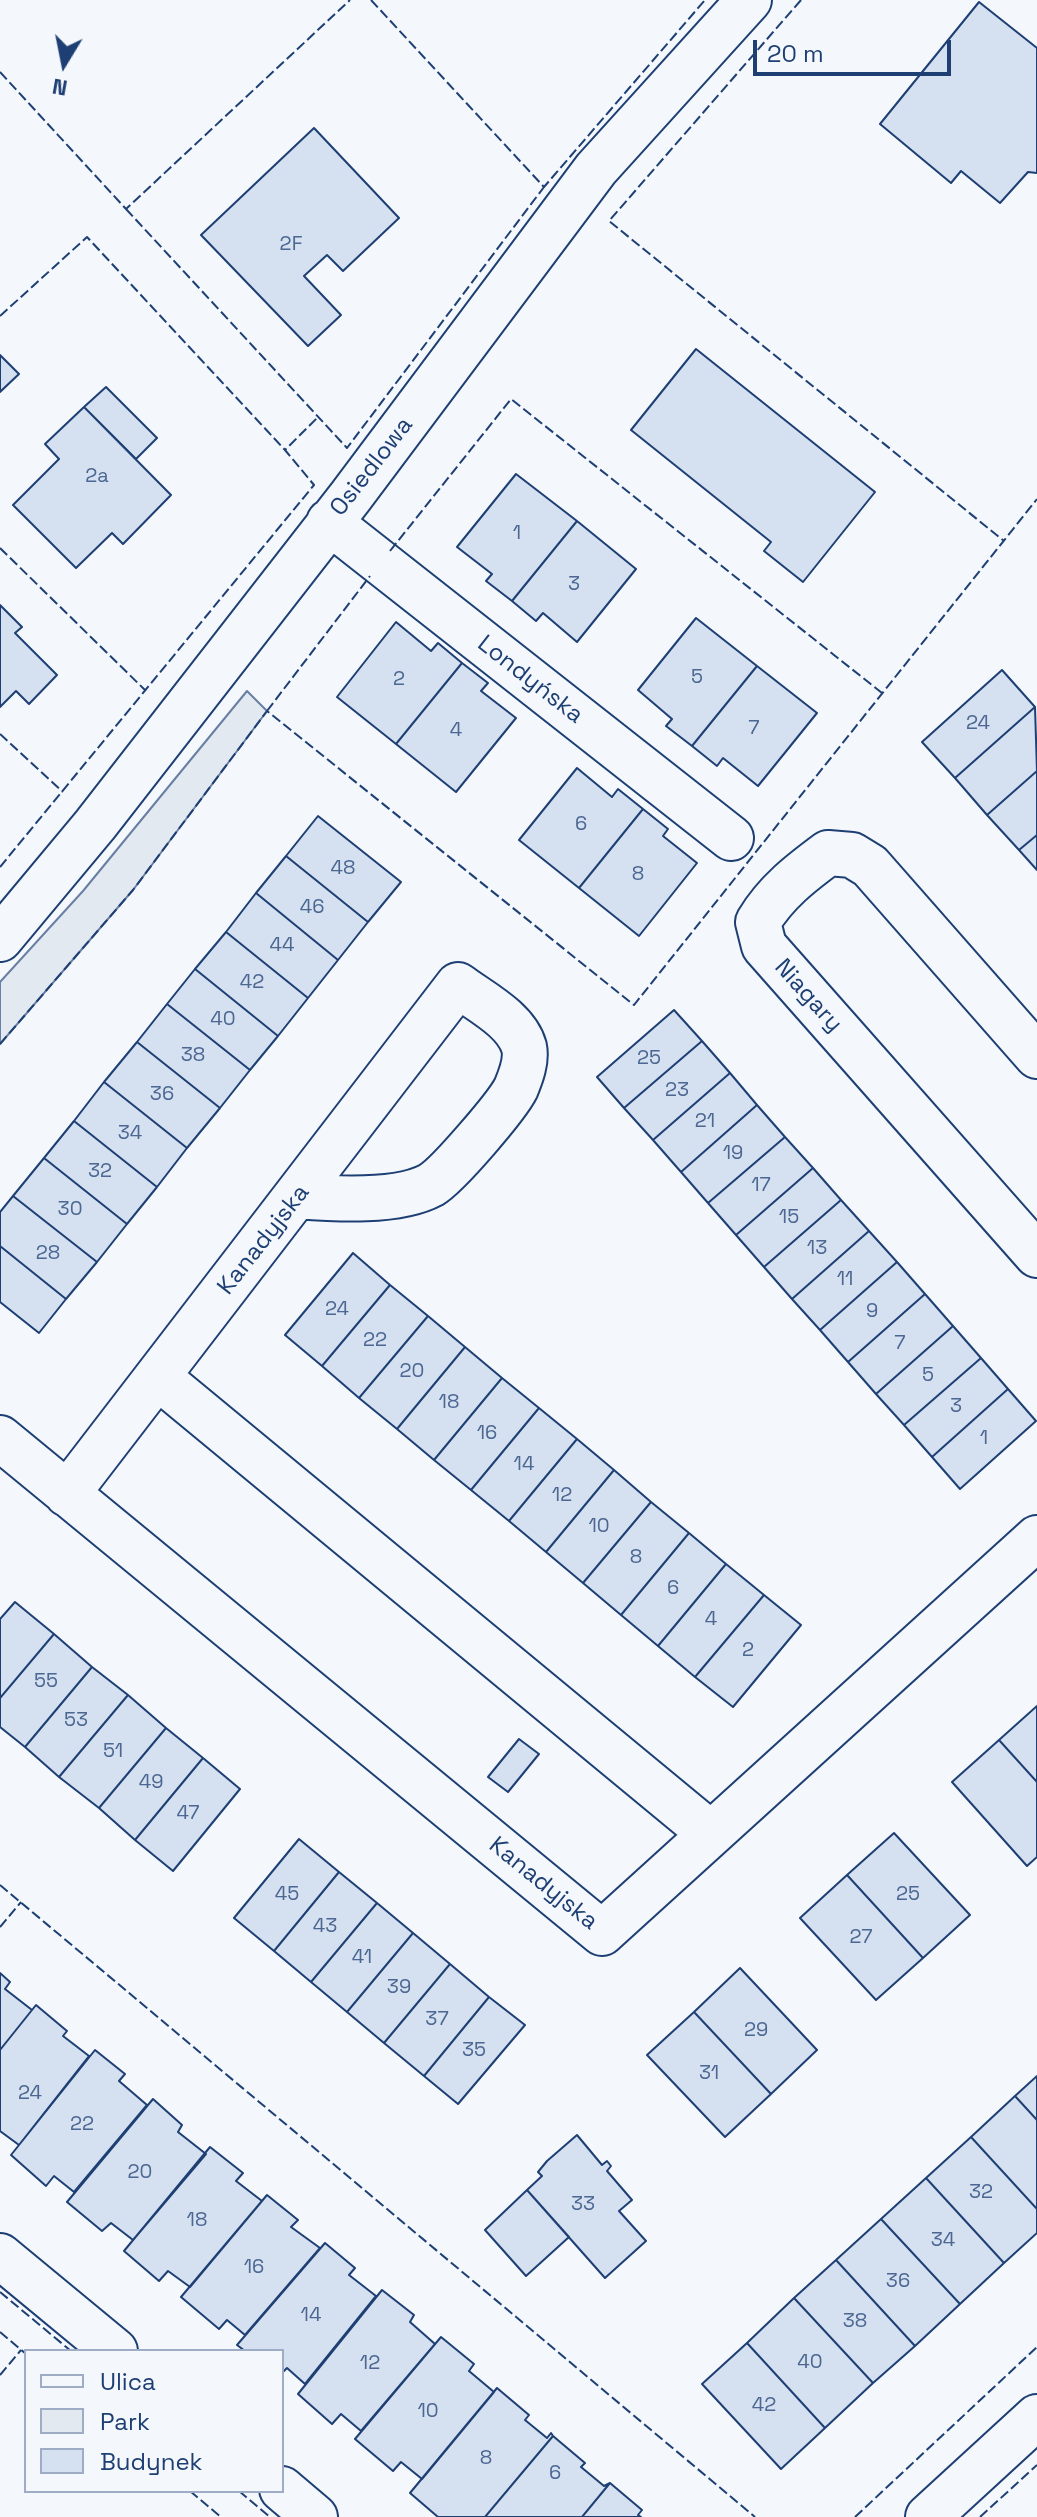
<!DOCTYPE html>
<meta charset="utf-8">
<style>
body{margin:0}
#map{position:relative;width:1037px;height:2517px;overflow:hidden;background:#f4f7fb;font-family:"Space Grotesk",sans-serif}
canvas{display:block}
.legend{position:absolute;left:24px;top:2349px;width:260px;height:144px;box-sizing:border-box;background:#f4f7fb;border:2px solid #9eadc5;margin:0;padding:10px 14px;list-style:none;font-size:24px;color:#1d3f73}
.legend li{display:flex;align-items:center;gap:16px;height:40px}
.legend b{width:40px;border:2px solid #9eadc5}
.north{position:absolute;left:24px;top:24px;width:80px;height:80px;-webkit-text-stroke:6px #f4f7fb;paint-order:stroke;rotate:190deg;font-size:22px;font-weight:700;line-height:32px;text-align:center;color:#1d3f73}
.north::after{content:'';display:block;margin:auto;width:28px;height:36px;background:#1d3f73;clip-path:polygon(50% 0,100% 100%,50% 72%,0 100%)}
.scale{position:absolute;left:753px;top:40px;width:198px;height:36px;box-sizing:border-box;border:4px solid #1d3f73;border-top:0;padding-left:10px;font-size:24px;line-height:28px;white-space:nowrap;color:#1d3f73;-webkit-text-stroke:6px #f4f7fb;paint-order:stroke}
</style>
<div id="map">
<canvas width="1037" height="2517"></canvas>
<ul class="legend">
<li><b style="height:10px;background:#f4f7fb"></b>Ulica</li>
<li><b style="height:22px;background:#e3e9f0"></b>Park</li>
<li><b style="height:22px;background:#d5e0f0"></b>Budynek</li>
</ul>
<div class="north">N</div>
<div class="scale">20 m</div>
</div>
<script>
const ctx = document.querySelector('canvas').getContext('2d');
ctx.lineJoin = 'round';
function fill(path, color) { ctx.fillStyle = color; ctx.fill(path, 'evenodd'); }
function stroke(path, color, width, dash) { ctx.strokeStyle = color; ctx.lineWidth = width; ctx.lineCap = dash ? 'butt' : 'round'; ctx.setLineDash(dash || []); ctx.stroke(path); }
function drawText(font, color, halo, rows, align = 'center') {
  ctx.font = font + ' "Space Grotesk",sans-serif'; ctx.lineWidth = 6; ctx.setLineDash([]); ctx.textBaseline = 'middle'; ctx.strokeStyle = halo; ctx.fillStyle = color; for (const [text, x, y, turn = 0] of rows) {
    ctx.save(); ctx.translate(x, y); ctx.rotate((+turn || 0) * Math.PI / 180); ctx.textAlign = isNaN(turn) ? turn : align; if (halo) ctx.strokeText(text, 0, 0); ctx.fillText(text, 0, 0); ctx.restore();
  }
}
const green = new Path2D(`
 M247 691 267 711 133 890 0 1044V982L83 891Z`);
fill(green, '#e3e9f0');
stroke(green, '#687fa3', 2);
const building = new Path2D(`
 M979 2 1037 48V173L1028 172 1000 203 961 171 951 183 880 124Z
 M314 128 399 218 343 271 327 255 304 276 341 315 308 346 201 235Z
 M696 349 875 492 803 582 764 551 771 542 631 430Z
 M0 355 19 374 0 392Z
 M106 387 157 438 136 459 84 407Z
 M84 407 171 495 123 544 112 533 76 568 13 505 59 459 45 444Z
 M516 474 577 521 512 601 486 581 492 574 457 547Z
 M577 521 636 569 577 642 543 613 536 621 512 601Z
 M0 605 22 627 15 633 57 675 29 704 16 691 0 707Z
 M696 618 757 666 692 746 666 726 672 719 638 690Z
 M396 622 431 651 438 643 462 663 396 744 337 697Z
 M462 663 488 683 481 691 516 718 456 792 396 744Z
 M757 666 817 713 758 786 723 758 717 766 692 746Z
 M1002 670 1035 707 955 778 922 742Z
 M1035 707 1037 771 987 815 955 778Z
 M577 768 612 797 618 789 643 809 579 888 519 840Z
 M1037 771V835L1019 850 987 815Z
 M643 809 668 829 663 836 697 863 639 936 579 888Z
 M318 816 401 882 368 922 286 856Z
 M1037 835V870L1019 850Z
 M286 856 368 922 338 960 256 893Z
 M256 893 338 960 308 998 226 932Z
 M226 932 308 998 278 1036 195 969Z
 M195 969 278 1036 250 1070 167 1004Z
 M167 1004 250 1070 220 1108 137 1042Z
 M674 1010 702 1041 624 1108 597 1077Z
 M702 1041 730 1073 653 1140 624 1108Z
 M137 1042 220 1108 187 1148 104 1082Z
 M730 1073 757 1105 681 1172 653 1140Z
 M104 1082 187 1148 157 1187 74 1121Z
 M757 1105 785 1137 708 1203 681 1172Z
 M74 1121 157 1187 127 1224 44 1158Z
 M785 1137 813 1168 736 1235 708 1203Z
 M44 1158 127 1224 97 1262 13 1196Z
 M813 1168 841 1200 764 1267 736 1235Z
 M13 1196 97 1262 66 1299 0 1246V1212Z
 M841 1200 869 1231 792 1299 764 1267Z
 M869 1231 897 1262 820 1330 792 1299Z
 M0 1246 66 1299 39 1333 0 1302Z
 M353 1253 390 1285 322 1366 285 1335Z
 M897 1262 925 1294 848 1362 820 1330Z
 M390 1285 428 1316 359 1398 322 1366Z
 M925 1294 953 1326 876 1394 848 1362Z
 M428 1316 465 1347 397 1429 359 1398Z
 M953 1326 981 1358 904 1425 876 1394Z
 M465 1347 502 1378 434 1460 397 1429Z
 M981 1358 1008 1389 932 1457 904 1425Z
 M502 1378 539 1408 471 1490 434 1460Z
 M1008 1389 1036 1421 960 1489 932 1457Z
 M539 1408 577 1439 509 1521 471 1490Z
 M577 1439 614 1470 546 1552 509 1521Z
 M614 1470 651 1502 583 1583 546 1552Z
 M651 1502 689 1533 621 1615 583 1583Z
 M689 1533 726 1564 658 1646 621 1615Z
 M726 1564 764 1595 695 1677 658 1646Z
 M764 1595 801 1625 733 1707 695 1677Z
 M15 1602 54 1634 0 1698V1619Z
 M54 1634 92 1667 25 1747 0 1727V1698Z
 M92 1667 128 1695 59 1777 25 1747Z
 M128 1695 166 1728 99 1808 59 1777Z
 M1037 1706V1782L999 1740Z
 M166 1728 203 1758 135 1840 99 1808Z
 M519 1739 539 1754 508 1792 488 1777Z
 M999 1740 1037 1782V1857L1027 1866 952 1782Z
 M203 1758 240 1789 173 1871 135 1840Z
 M894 1833 970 1915 923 1958 847 1875Z
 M299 1839 339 1872 274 1951 234 1918Z
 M339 1872 377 1903 311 1982 274 1951Z
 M847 1875 923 1958 876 2000 800 1918Z
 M377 1903 413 1933 347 2012 311 1982Z
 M413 1933 450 1964 384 2043 347 2012Z
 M450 1964 489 1997 424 2076 384 2043Z
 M740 1968 817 2050 771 2094 694 2012Z
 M0 1973 10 1982 5 1989 32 2010 0 2050Z
 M489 1997 525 2025 458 2104 424 2076Z
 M36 2005 67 2031 63 2036 89 2056 19 2145 0 2131V2050Z
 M694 2012 771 2094 725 2137 647 2055Z
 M95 2050 125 2074 119 2081 147 2105 74 2192 54 2176 46 2186 11 2155Z
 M1037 2076V2120L1015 2096Z
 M1015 2096 1037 2120V2209L971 2137Z
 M153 2099 182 2125 178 2132 206 2154 133 2240 111 2223 102 2231 67 2202Z
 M577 2135 602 2165 607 2161 611 2166 607 2171 632 2200 619 2211 646 2241 605 2278 527 2190 542 2176 538 2172 547 2161Z
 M971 2137 1037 2209V2233L1004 2263 926 2178Z
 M210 2147 243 2173 236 2181 262 2201 190 2287 168 2271 159 2281 124 2251Z
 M926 2178 1004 2263 960 2304 881 2219Z
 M527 2190 569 2237 526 2276 485 2230Z
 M267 2195 298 2220 291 2227 320 2248 245 2335 227 2320 219 2329 181 2297Z
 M881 2219 960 2304 915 2346 836 2260Z
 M325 2243 355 2268 349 2275 376 2296 305 2384 287 2368 282 2373V2351H245L237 2345Z
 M836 2260 915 2346 873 2383 794 2298Z
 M382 2290 414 2315 410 2322 435 2344 361 2431 341 2414 332 2424 298 2394Z
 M794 2298 873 2383 825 2428 747 2343Z
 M441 2337 474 2364 469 2371 494 2392 422 2479 401 2462 393 2471 355 2439Z
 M747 2343 825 2428 781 2469 702 2384Z
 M497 2388 529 2415 525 2420 547 2438 551 2433 553 2436 485 2517H438L410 2493Z
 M553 2436 585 2463 581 2467 604 2486 610 2483 582 2517H485Z
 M610 2483 642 2510 638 2515 641 2517H582Z`);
fill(building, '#d5e0f0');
stroke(building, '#1d3f73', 2);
const street = new Path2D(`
 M329 522 731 838
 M0 939 95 825 351 496 596 169 749 0
 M1037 1056 870 866 852 855 828 853C801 873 776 892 758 922L764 946 1037 1255
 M158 1377 711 1834
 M0 1438 602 1933 1037 1538
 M67 1494 458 985C479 1001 516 1019 524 1047 527 1060 521 1076 516 1088 507 1106 448 1175 431 1185 398 1203 335 1199 298 1196
 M0 2256 115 2351
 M282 2489 315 2517
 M928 2517 1037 2417`);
stroke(street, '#1d3f73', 48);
stroke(street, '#f4f7fb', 44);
stroke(new Path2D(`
 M371 0 544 187 705 0
 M801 0 609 221 1004 541
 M0 72 126 209 350 0
 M126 209 347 448 544 187
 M0 316 87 237 285 450
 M0 548 146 691
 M390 551 511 399 882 693
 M267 711 370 576
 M0 734 63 792
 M0 867 314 485 285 450 318 417
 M0 1044 133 890 267 711 634 1005 1037 499
 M0 1885 755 2517
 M0 1927 21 1902
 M0 2292 71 2351
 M0 2332 26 2354
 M0 2375 21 2350
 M190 2491 221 2517
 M239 2491 270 2517
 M855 2517 1037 2347
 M980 2517 1037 2465`), '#1d3f73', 2, [10, 4]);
drawText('20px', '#4b6792', null, [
 ["2F",291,245],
 ["2a",97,477],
 ["1",517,534],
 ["3",574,585],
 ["5",697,678],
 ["2",399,680],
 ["24",978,724],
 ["7",754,729],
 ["4",456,731],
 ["6",581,825],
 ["48",343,869],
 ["8",638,875],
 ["46",312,908],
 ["44",282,946],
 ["42",252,983],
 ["40",223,1020],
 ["38",193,1056],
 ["25",649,1059],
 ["23",677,1091],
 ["36",162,1095],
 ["21",705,1122],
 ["34",130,1134],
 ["19",733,1154],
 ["32",100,1172],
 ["17",761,1186],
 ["30",70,1210],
 ["15",789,1218],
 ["13",817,1249],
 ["28",48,1254],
 ["11",845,1280],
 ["24",337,1310],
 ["9",872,1312],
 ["22",375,1341],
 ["7",900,1344],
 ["20",412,1372],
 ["5",928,1376],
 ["18",449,1403],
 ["3",956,1407],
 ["16",487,1434],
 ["1",984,1439],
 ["14",524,1465],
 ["12",562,1496],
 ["10",599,1527],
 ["8",636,1558],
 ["6",673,1589],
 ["4",711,1620],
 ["2",748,1651],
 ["55",46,1682],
 ["53",76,1721],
 ["51",113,1752],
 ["49",151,1783],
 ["47",188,1814],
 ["45",287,1895],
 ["25",908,1895],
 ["43",325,1927],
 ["27",861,1938],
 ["41",362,1958],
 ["39",399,1988],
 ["37",437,2020],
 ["29",756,2031],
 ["35",474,2051],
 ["31",709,2074],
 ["24",30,2094],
 ["22",82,2125],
 ["20",140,2173],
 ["32",981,2193],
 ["33",583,2205],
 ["18",197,2221],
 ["34",943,2241],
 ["16",254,2268],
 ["36",898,2282],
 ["14",311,2316],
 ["38",855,2322],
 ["40",810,2363],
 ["12",370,2364],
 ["42",764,2406],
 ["10",428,2412],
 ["8",486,2459],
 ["6",555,2474]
]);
drawText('24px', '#1d3f73', '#f4f7fb', [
 ["Osiedlowa",372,467,-52],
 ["Londyńska",530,680,38],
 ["Niagary",808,996,48],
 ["Kanadyjska",264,1240,-52],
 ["Kanadyjska",543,1884,39]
]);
</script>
